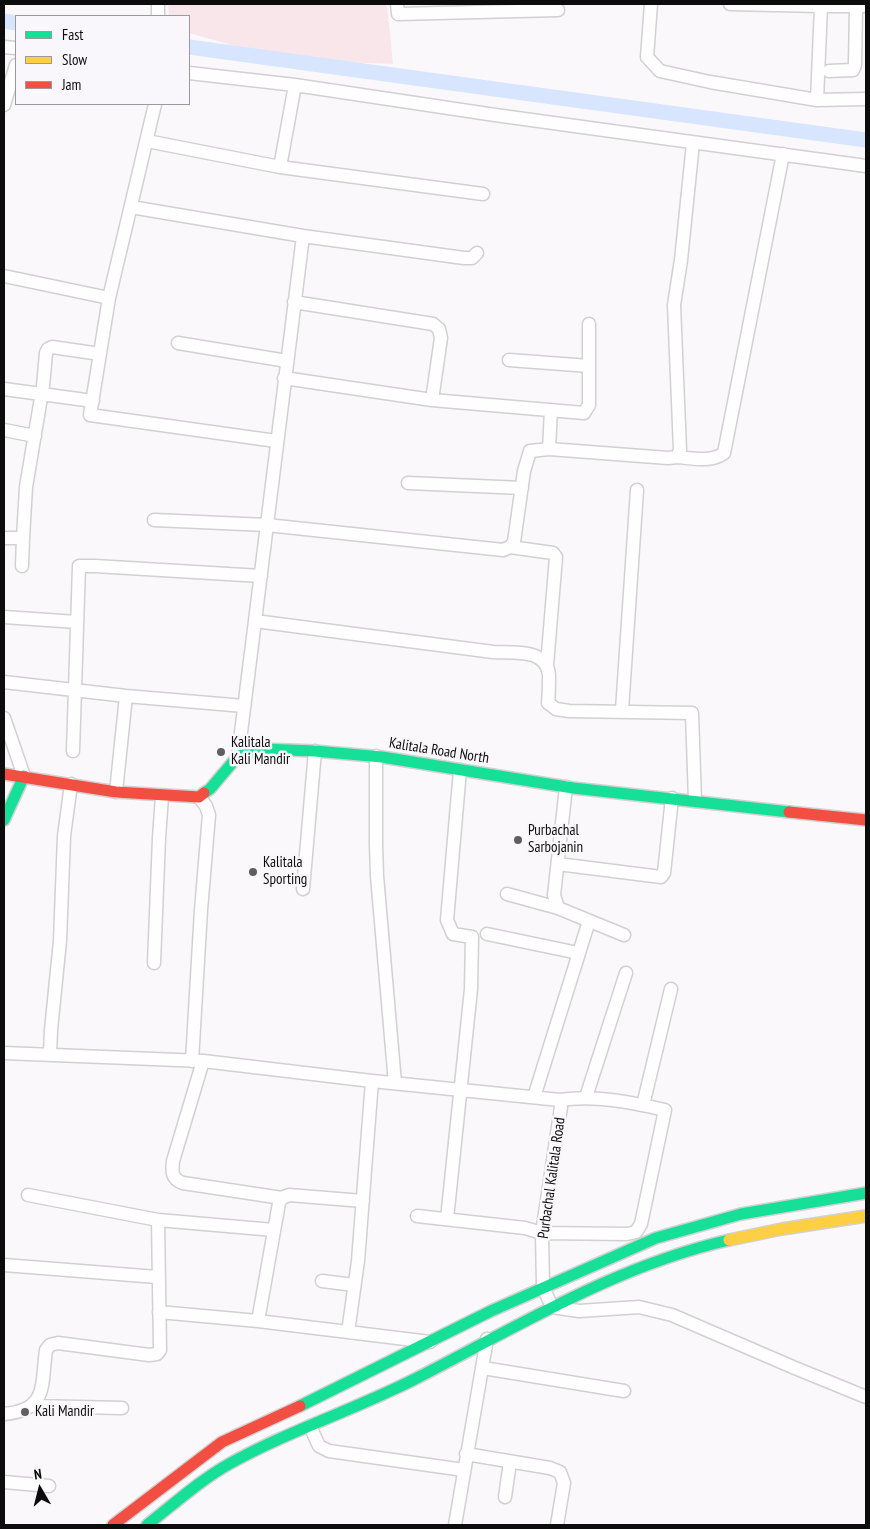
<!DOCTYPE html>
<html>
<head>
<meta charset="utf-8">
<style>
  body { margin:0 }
  #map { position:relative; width:870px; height:1529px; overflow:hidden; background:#faf8fb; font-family:"PT Sans Narrow",sans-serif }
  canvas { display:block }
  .frame { position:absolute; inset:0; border:5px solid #0d0c0d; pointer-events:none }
  .legend { position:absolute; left:15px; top:15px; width:175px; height:90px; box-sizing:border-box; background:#faf7fc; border:1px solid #9b999c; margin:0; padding:6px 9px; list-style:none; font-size:15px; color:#0d0c0d }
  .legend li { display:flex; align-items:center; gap:10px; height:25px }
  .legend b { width:25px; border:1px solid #9b999c }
  .north { position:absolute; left:15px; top:1464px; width:50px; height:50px; -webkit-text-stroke:4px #faf7fc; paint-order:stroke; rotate:352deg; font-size:14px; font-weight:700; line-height:20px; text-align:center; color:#0d0c0d }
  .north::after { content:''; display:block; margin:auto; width:18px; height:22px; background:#0d0c0d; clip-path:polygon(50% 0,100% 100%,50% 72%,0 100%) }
</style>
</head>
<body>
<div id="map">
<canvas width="870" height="1529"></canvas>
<div class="frame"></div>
<ul class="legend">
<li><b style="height:6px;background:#16e098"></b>Fast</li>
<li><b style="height:6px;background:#ffcf43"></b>Slow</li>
<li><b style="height:6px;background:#f24e42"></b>Jam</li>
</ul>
<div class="north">N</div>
</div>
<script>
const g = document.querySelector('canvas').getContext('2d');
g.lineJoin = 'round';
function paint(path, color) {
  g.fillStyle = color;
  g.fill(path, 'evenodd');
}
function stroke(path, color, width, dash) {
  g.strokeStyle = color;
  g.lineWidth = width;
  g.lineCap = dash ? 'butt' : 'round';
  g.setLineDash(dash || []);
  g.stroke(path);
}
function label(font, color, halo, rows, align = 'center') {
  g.font = font + ' "PT Sans Narrow",sans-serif';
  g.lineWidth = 5;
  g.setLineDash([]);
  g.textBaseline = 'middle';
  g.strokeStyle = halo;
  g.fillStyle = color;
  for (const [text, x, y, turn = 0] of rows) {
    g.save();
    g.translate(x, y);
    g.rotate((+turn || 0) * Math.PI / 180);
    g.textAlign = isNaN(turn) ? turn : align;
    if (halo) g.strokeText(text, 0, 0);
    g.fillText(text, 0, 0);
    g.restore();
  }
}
const green = new Path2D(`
  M168 4H387L393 64 284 60 189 33V16H169Z`);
const canal = new Path2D(`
  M4 21 16 23
  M189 47 866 140`);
const street = new Path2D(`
  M397 4 398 14 558 10
  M651 4 647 57 660 71 710 82 817 100 866 99
  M730 4 821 6 817 100
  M821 4V6H866
  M158 16V4
  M4 47 16 48
  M829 71 853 70 855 65 856 6
  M189 73 295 85 495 115 866 166
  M155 104 109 298 90 415 276 441
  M4 105 16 65
  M147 141 280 167 483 194
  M280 167 295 85
  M131 207 303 236 464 258H472L477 253
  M4 276 109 298
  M178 343 287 361
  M509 360 589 366
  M284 378 432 400 441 338 439 329 433 324 294 302
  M4 389 93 401
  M432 400 584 413 589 405V324
  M4 430 35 436
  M549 449 551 410
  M677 457C692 458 711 463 724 453L783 154
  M408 483 522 488
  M154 520 267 525 503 550 510 547 514 542 524 471 530 451 549 449 668 458 677 457 680 450 674 305 681 260 693 143
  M4 538H23L26 487 43 386 46 353 48 349 52 347 100 354
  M510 547 553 553 556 557 547 665
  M22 566 23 538
  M4 617 77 622
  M255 621 303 236
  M4 682 126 696 244 706
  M622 710 637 490
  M4 718 24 776
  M73 751 79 566H95L261 576
  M238 756 255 621 493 652C513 653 547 648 549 675 549 684 549 694 548 703L556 709 569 711 692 713 695 801
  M376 756V844L377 876 395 1083
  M566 787 554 895 558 908 624 935
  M116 792 126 696
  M558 864 661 877 664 873 672 798
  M303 889 315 751
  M507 894 558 908
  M487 934 578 953
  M154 963 159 838 162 796
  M4 1053 203 1061 372 1081 560 1100C596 1095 630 1102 665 1110L641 1224 636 1232 627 1234 542 1233 525 1228 417 1216
  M50 1054 51 1030 60 941 64 836 71 784
  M192 1061 201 910 209 815 206 806 199 797
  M203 1061 173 1161C172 1171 171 1179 183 1183L282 1198
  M534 1097 589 921
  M586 1097 626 973
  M560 1100 561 1107 542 1233 543 1287 552 1307 579 1311 639 1307 672 1315 795 1368 866 1397
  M643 1105 671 989
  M447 1219 471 989 472 937 453 934 447 920 460 770
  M158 1220 274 1230
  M4 1265 157 1277
  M322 1281 354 1285
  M159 1312 258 1321 279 1203 282 1198 289 1195 363 1201
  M258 1321 430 1342
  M348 1332 358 1261 372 1081
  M483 1368 624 1391
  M33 1406 122 1408
  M4 1414C48 1410 41 1386 46 1350L50 1345 58 1343 149 1355 157 1354 160 1350 158 1220 28 1195
  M310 1426 319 1446 329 1451 464 1470
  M466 1454 550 1468 560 1472 564 1483 557 1525
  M4 1482 49 1486
  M505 1497 510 1462
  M455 1525 487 1339`);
const fast = new Path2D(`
  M204 793 210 789 238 756 261 749 315 751 382 757 573 788 789 812
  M4 820 24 776
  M300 1406 491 1311 656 1238 741 1214 866 1193
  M147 1525C174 1504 199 1481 229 1464 288 1431 354 1410 415 1379 517 1327 615 1266 729 1240`);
const slow = new Path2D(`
  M729 1240 782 1229 866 1216`);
const jam = new Path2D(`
  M4 774 116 792 199 797 204 793
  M789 812 866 820
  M113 1525 222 1442 300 1406`);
const markers = [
  [221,752,5,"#605f60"],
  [518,840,5,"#605f60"],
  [253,872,5,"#605f60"],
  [25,1412,5,"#605f60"]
];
const poiNames = [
  ["Kalitala",231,743],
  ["Kali Mandir",231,760],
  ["Purbachal",528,831],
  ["Sarbojanin",528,848],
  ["Kalitala",263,863],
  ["Sporting",263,880],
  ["Kali Mandir",35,1412]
];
const streetNames = [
  ["Kalitala Road North",439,751,9],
  ["Purbachal Kalitala Road",552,1178,-82]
];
paint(green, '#f8e6ea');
stroke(canal, '#d8e5fe', 15);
stroke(street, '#d2d0d2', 15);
stroke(fast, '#d2d0d2', 14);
stroke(slow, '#d2d0d2', 14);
stroke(jam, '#d2d0d2', 14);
stroke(street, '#fefefe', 12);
stroke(fast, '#16e098', 11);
stroke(slow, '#ffcf43', 11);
stroke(jam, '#f24e42', 11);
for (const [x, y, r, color] of markers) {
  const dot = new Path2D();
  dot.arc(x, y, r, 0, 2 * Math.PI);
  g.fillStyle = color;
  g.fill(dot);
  stroke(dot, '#faf7fc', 2);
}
label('15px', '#0d0c0d', '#faf7fc', poiNames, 'left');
label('15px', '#0d0c0d', '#faf7fc', streetNames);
</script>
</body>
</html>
